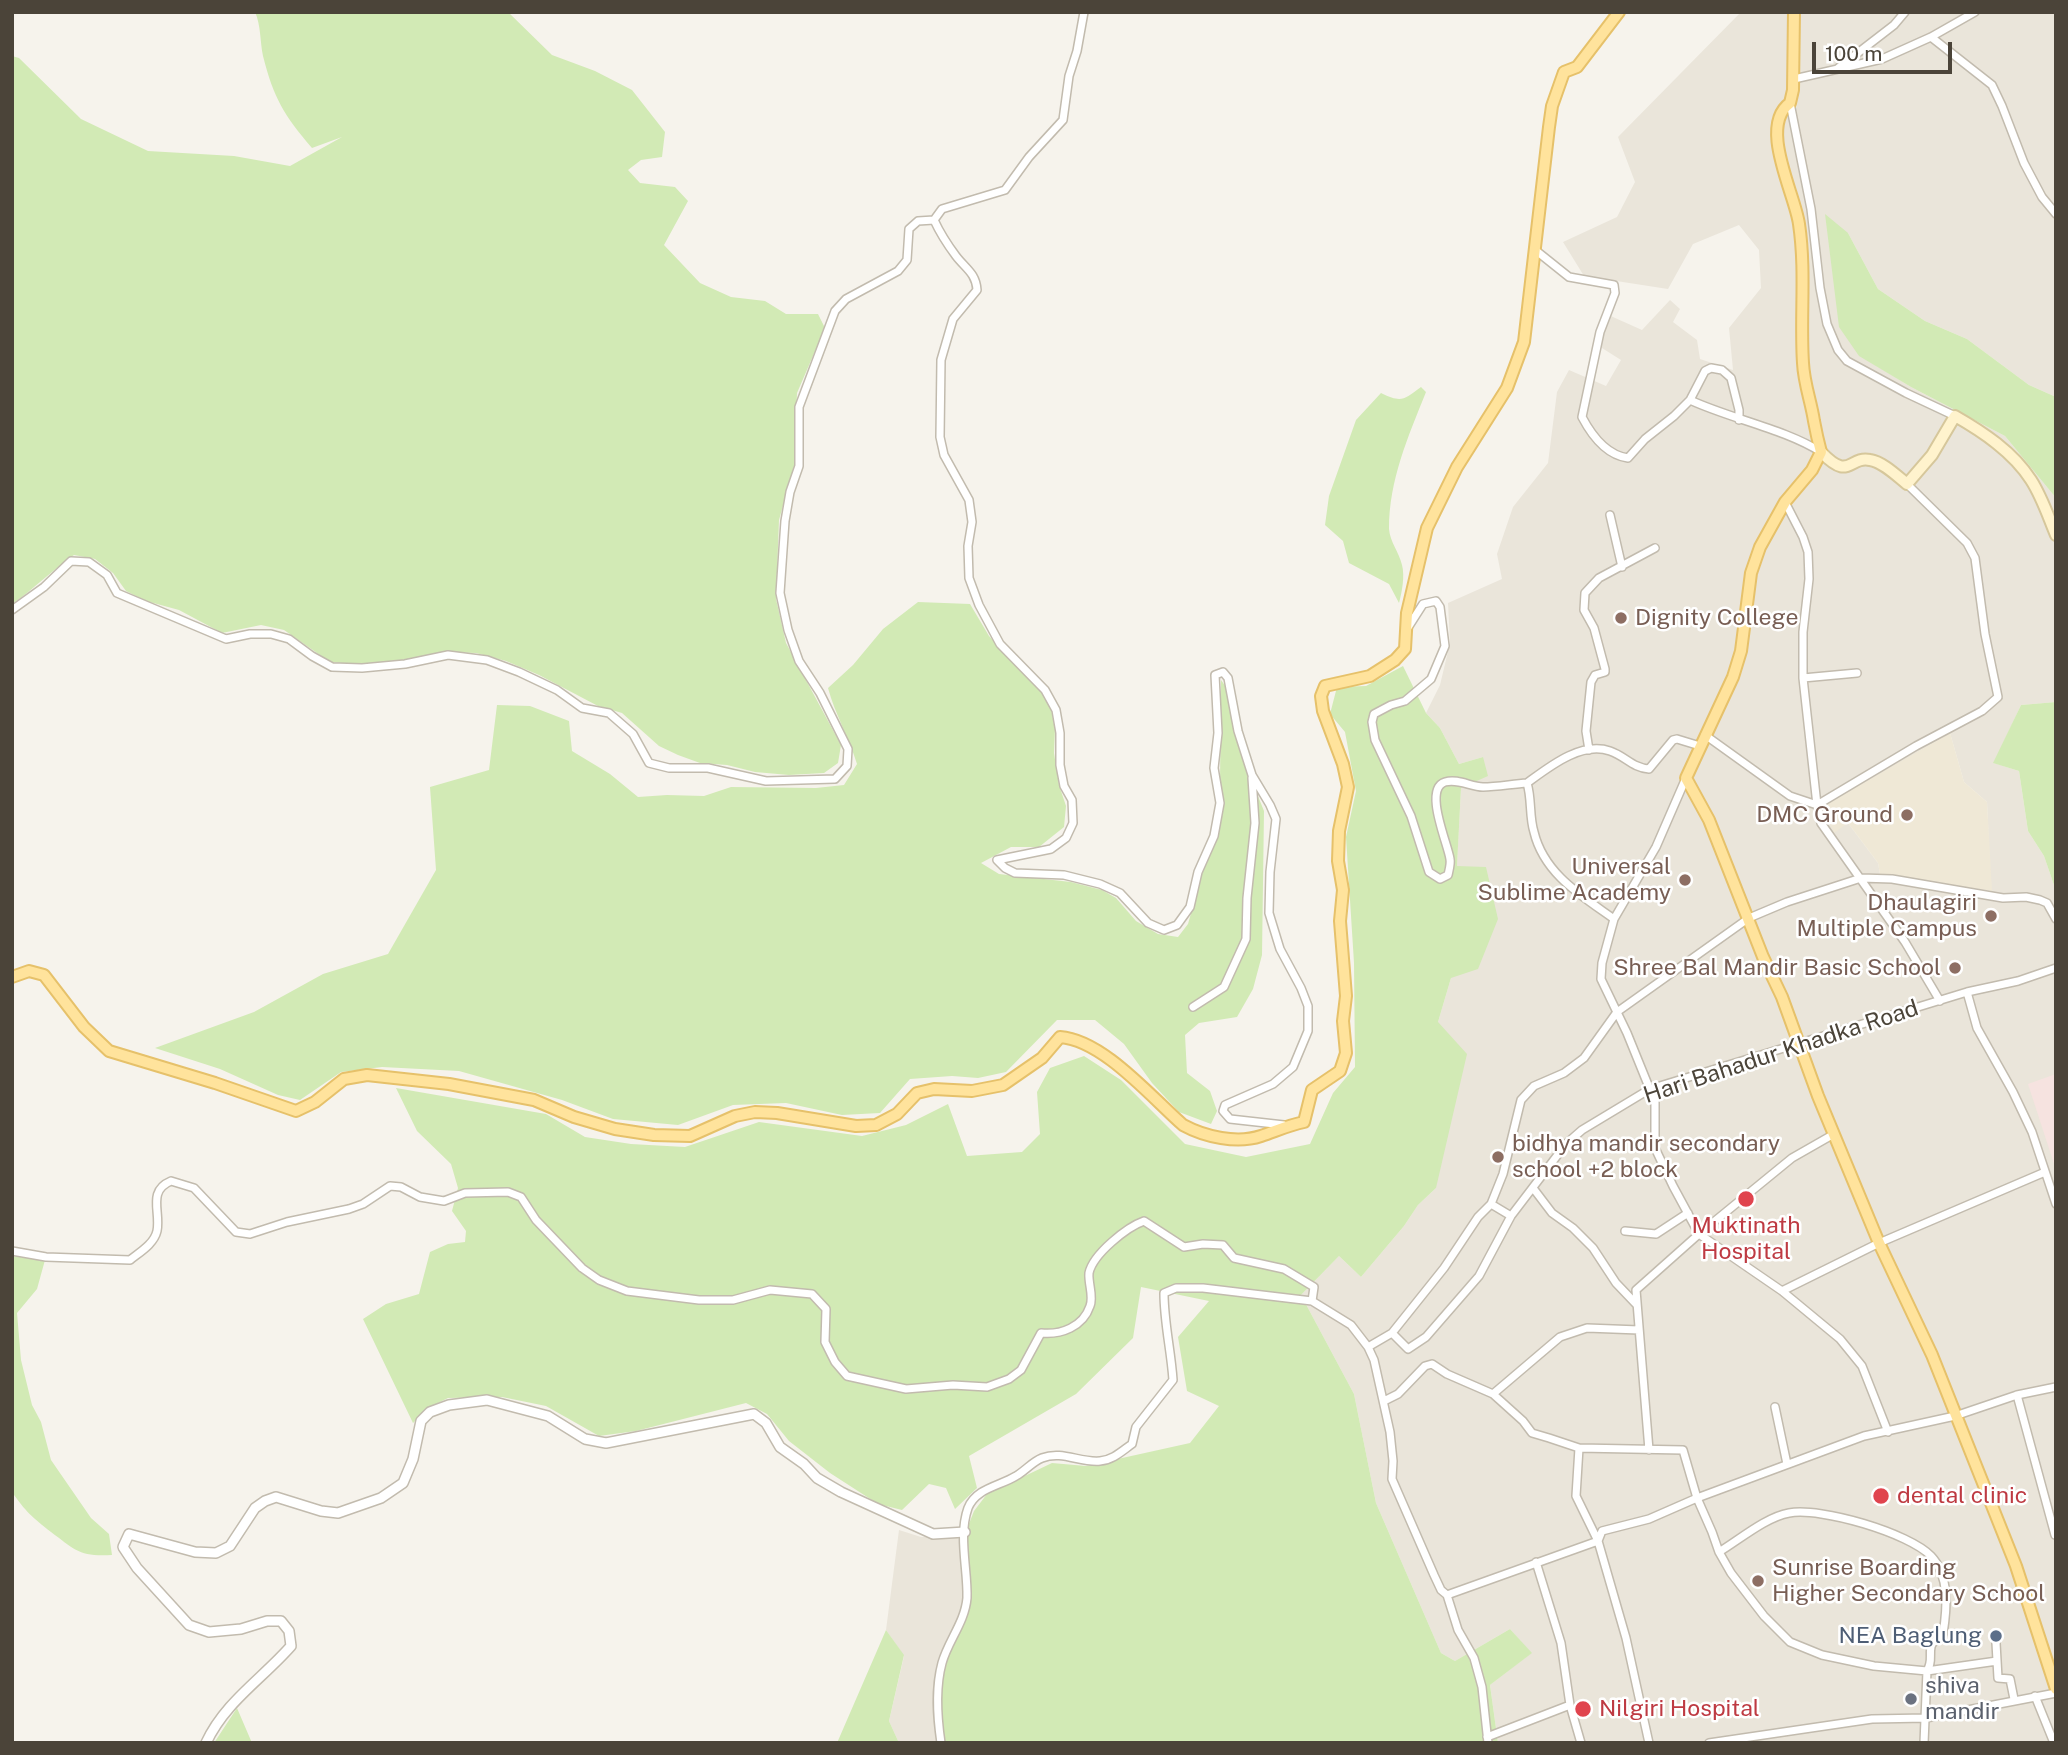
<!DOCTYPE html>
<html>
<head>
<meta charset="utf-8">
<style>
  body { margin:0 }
  #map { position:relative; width:2068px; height:1755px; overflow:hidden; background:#f6f3ec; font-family:"Public Sans",sans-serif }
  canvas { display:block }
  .frame { position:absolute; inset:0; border:14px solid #4b4439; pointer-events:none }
  .scale { position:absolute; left:1812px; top:42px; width:140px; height:32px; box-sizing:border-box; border:4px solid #4b4439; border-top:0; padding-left:9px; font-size:21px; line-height:24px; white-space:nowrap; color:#4b4439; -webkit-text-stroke:5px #fff; paint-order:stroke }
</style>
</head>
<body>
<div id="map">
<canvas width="2068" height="1755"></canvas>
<div class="frame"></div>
<div class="scale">100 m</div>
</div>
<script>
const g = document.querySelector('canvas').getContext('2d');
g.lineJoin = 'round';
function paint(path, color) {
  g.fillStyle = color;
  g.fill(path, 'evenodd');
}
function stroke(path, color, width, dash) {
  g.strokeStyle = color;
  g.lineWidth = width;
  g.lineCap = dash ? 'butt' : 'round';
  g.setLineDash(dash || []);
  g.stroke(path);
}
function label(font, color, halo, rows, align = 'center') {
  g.font = font + ' "Public Sans",sans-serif';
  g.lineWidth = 5;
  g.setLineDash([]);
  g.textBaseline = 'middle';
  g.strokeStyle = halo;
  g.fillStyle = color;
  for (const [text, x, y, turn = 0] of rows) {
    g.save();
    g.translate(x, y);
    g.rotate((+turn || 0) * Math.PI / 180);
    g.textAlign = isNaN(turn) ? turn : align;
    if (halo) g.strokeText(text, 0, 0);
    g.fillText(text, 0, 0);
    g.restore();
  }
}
const residential = new Path2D(`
  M1741 12H2056V397L2029 385 1967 339 1925 321 1878 289 1848 233 1859 355 1911 387 2005 436 2056 498V702L2021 705 1994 763 2019 771 2028 831 2044 856 2056 891V1743H1498L1490 1685 1531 1653 1510 1629 1455 1661 1441 1653 1376 1503 1354 1394 1301 1295 1339 1256 1361 1277 1404 1226 1418 1205 1436 1188 1438 1022 1451 978 1461 788 1483 757 1459 764 1440 728 1426 713 1440 685 1450 643 1448 603 1502 579 1497 554 1513 507 1548 463 1557 392 1569 370 1606 386 1621 360 1594 343 1604 313 1642 330 1670 300 1680 309 1673 322 1697 340 1700 359 1733 370 1729 328 1761 288 1759 250 1739 225 1693 244 1668 289 1584 276 1563 242 1617 217 1635 182 1618 137ZM1950 733 1964 782 1987 802 1991 891 1880 874 1878 863 1848 823 1920 751Z
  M899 1530 921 1537H958L961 1544 965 1600 936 1710 935 1728 938 1743H899L889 1721 904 1656 886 1630Z`);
const education = new Path2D(`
  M1950 733 1964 782 1987 802 1992 891 1880 874 1878 863 1848 823 1834 833 1822 807Z`);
const medical = new Path2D(`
  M2056 1074V1170L2028 1084Z`);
const green = new Path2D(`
  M255 12H508L552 55 595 71 632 90 665 132 662 157 641 160 628 170 640 183 675 187 688 201 664 245 700 283 731 297 765 301 786 314H818L825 328 797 393 794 466 779 520 776 599 786 643 841 745 838 763 824 773 789 775 755 772 727 765 700 763 678 755 659 746 622 713 598 706 539 675 506 661 476 653 445 652 397 661 355 664 330 662 284 630 261 625 222 633 179 610 146 601 126 591 113 573 95 559 74 555C52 570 34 589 12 604V56L19 58 81 119 148 151 234 156 290 166 342 137 312 148C284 115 274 99 263 56 260 42 261 25 255 12Z
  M1825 214 1848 233 1878 289 1925 321 1967 339 2029 385 2056 397V498L2005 436 1911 387 1859 356 1839 327Z
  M1421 387 1426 392C1408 437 1389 480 1389 529 1390 542 1399 552 1402 565 1405 576 1402 592 1399 603L1389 584 1349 563 1343 541 1325 525 1329 496 1356 420 1381 393C1402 403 1403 400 1421 387Z
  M918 602 970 604 989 636 1041 691 1051 709 1055 729 1054 753 1059 785 1066 806 1064 827 1039 847H1011L981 863 999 874 1071 882 1102 890 1116 898 1136 921 1158 934 1178 937 1188 924 1204 867 1217 837 1223 812 1220 782 1221 680 1226 687 1239 749 1264 811 1262 955 1253 989 1237 1017 1199 1023 1185 1035 1187 1073 1210 1091 1217 1111 1211 1124 1179 1112 1152 1083 1124 1044 1095 1020H1057L1006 1072 978 1078 952 1076 910 1079 880 1113 842 1115 786 1103 733 1105 678 1125 613 1119 562 1100 459 1071 382 1067 341 1072 300 1100 278 1095 220 1069 155 1048 254 1012 323 974 388 954 436 870 430 787 489 770 497 705 530 706 569 721 572 751 610 774 638 797 667 795 704 796 731 787 816 788 844 785 857 764C849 738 835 714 828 688L853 665 883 629Z
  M1403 666 1426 713 1440 728 1459 764 1483 757 1488 776 1461 788 1457 866 1486 867 1498 919 1478 969 1451 978 1438 1022 1467 1054 1436 1188 1418 1205 1404 1226 1361 1277 1339 1256 1301 1295 1354 1394 1376 1503 1441 1653 1455 1661 1510 1629 1532 1653 1490 1685 1498 1743H938L935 1728V1699L965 1600 961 1544 974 1511 987 1494 1052 1463 1086 1466 1190 1443 1219 1406 1187 1391 1178 1337 1209 1301 1141 1287 1133 1338 1076 1394 969 1456 977 1488 955 1509 946 1488 929 1484 902 1510 878 1504 830 1473 789 1441 767 1414 746 1403 636 1431 599 1436 546 1406 502 1397 448 1398 428 1408 413 1423 363 1319 386 1304 419 1294 430 1252 448 1244 465 1242 466 1231 452 1211 458 1188 451 1164 417 1131 396 1088 546 1114 585 1137 631 1144 685 1147 759 1122 862 1136 906 1125 948 1104 967 1156 1022 1152 1040 1134 1037 1092 1050 1068 1084 1056 1121 1080 1185 1144 1246 1157 1310 1144 1333 1093 1355 1067 1354 963 1346 837 1356 791 1345 732 1330 714 1337 687 1366 686Z
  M2056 702V891L2044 856 2028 831 2019 771 1993 763 2021 705Z
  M12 1256 45 1260 37 1289 17 1313 21 1360 32 1405 41 1422 51 1460 91 1518 109 1534 112 1555C80 1557 75 1550 51 1532 33 1518 25 1511 12 1492Z
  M886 1630 904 1655 889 1721 899 1743H837Z
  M237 1708 252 1743H214Z`);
const minor = new Path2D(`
  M1931 37 1992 85 2002 106 2024 163 2042 197 2056 214
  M1837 69 1894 25 1905 12
  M1794 79 1882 59 1931 37 1975 12
  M1790 103 1811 209 1820 288 1827 324 1838 350 1847 361 1906 393 1955 416
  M934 220 942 209 1005 190 1029 157 1063 120 1069 76 1077 51 1084 12
  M1534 249 1569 277 1614 285 1615 293 1600 332 1582 417C1592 436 1606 455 1628 458L1645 439 1674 416 1690 400 1705 371 1711 368 1722 370 1731 378 1739 410V420
  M1690 400C1731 419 1785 429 1821 452
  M1785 502 1803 537 1808 552 1809 579 1803 632V678L1817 805
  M1610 515 1622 567
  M12 610 44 587 71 561 89 562 107 575 117 593 226 639 250 634H271L289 639 312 656 332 667 362 668 405 664 448 655 487 660 519 672 557 690 582 708 609 713 633 734 649 763 669 768H708L766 781 835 779 847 766 848 749 820 693 799 661 788 630 780 593 785 521 790 492 799 466V407L835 311 846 299 898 271 907 260 909 229 918 221 934 220C940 233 947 244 956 256 965 268 976 273 977 290L953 319 941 360 940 437 944 455 969 500 972 522 968 546 969 578 979 605 1000 644 1045 690 1056 710 1060 733V765L1064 786 1072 800 1073 823 1066 838 1051 849 997 860 1005 868 1015 873 1064 875 1100 884 1120 893 1148 923 1164 930 1177 925 1190 907 1198 872 1214 836 1220 803 1214 768 1218 733 1215 675 1223 672 1228 678 1238 731 1252 775 1270 805 1276 819 1270 872 1269 913 1280 949 1301 988 1308 1006V1031L1293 1067 1273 1084 1225 1105 1223 1111 1230 1119 1284 1125
  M1407 629 1423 604 1436 601 1440 607 1445 646 1431 679 1405 701 1391 705 1374 714 1372 722 1375 740 1411 816 1429 872 1440 879 1448 875C1449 870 1451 864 1450 859 1448 844 1423 789 1445 782 1458 778 1471 787 1483 787 1497 787 1512 784 1527 783 1532 799 1529 816 1534 832 1544 874 1582 896 1614 919
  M1803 678 1857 673
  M1705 735 1790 796 1817 805 1821 823 1905 942 1940 1001
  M1589 750 1586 731 1591 682 1595 675 1605 672V669L1594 628 1584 610 1585 593 1599 578 1655 548
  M1686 778 1656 847 1614 919 1602 963 1601 979 1627 1033 1655 1102V1148L1673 1186 1699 1234 1782 1291 1840 1339 1862 1366 1888 1432
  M1527 783C1549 767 1581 741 1610 751 1625 756 1633 768 1649 769L1673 740 1677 739 1700 746
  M1817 805 1916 746 1982 711 1998 697 1985 634 1975 558 1967 543 1907 484
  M1967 992 1977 1028 2013 1092 2032 1132 2056 1204
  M1193 1007 1224 987 1246 939 1247 898 1255 823 1252 778
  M1533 1188 1552 1213 1573 1228 1593 1248 1616 1283 1637 1305
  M1491 1204 1511 1216
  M1625 1231 1656 1234 1688 1213
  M12 1251 46 1257 130 1260C140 1252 154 1244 157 1231 161 1212 147 1191 171 1181L194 1188 236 1232 250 1234 287 1222 349 1209 363 1204 390 1186 401 1187 420 1197 444 1201 465 1193 508 1192 521 1197 536 1220 582 1268 599 1280 627 1291 699 1300H733L770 1290 812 1294 826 1309 825 1342 835 1362 847 1376 906 1389 953 1385 987 1387 1009 1379 1021 1370 1041 1333C1061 1335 1083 1327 1090 1306 1094 1296 1088 1284 1089 1273 1093 1254 1127 1227 1144 1221L1184 1247 1203 1244 1223 1245 1234 1258 1284 1269 1314 1287 1312 1301
  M1782 1291 1879 1243 2045 1172
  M1392 1333 1408 1349 1426 1337 1479 1276 1511 1216 1566 1144 1582 1130 1650 1089 1967 992 2018 981 2056 968
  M1368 1347 1392 1333 1444 1268 1478 1217 1491 1204 1503 1174 1521 1100 1534 1086 1564 1073 1584 1058 1617 1012 1749 918 1787 902 1861 878 1892 879 2003 898 2026 897 2040 900 2047 903 2056 919
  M1493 1394 1560 1337 1587 1328 1639 1330
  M2017 1395 2055 1535
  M1384 1401 1398 1394 1425 1366 1432 1364 1447 1374 1493 1394 1523 1421 1532 1433 1549 1438 1579 1448 1683 1450 1697 1498 1712 1532 1719 1552 1731 1573 1764 1616 1790 1642 1822 1655 1874 1666 1927 1671 1997 1661
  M1775 1407 1787 1464
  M1579 1448 1576 1496 1598 1541 1626 1638 1649 1743
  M1649 1450 1636 1290 1699 1234 1792 1158 1834 1134
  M1719 1552C1739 1540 1766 1517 1789 1513 1821 1507 1909 1533 1931 1556 1950 1576 1947 1609 1943 1634 1939 1638 1932 1641 1931 1647 1929 1656 1933 1661 1927 1671L1924 1743
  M1536 1562 1561 1643 1570 1705
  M1447 1595 1598 1541 1602 1531 1649 1519 1697 1498 1864 1436 1955 1416 2017 1395 2056 1387
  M1996 1643 1998 1678 2010 1679 2014 1699
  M2035 1696 2054 1743
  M1487 1737 1570 1705 1581 1743
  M941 1743C937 1716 935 1689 942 1663 948 1641 965 1622 967 1598 968 1570 958 1536 968 1508 976 1488 1000 1486 1016 1476 1025 1471 1032 1462 1042 1458 1062 1450 1080 1463 1100 1461 1113 1460 1122 1451 1132 1444L1136 1427 1173 1380C1171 1350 1164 1323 1164 1293L1176 1288H1203L1312 1301 1351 1325 1368 1347 1374 1360 1390 1432 1393 1461 1392 1479 1434 1575 1441 1590 1447 1595 1458 1630 1474 1658 1482 1687 1488 1743
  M1709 1743 1872 1719 1926 1718 2056 1693`);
const tertiary = new Path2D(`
  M206 1743C225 1702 262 1679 291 1646L289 1631 281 1621H267L241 1629 209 1632 189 1625 137 1568 123 1547 129 1534 195 1552 216 1553 230 1546 255 1508 265 1501 276 1497 321 1511 338 1513 381 1498 403 1483 413 1459 421 1421 430 1412 449 1405 487 1400 548 1416 585 1439 606 1443 754 1414 766 1423 780 1447 804 1464 817 1478 841 1492 933 1534 965 1532`);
const secondary = new Path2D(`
  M1821 452C1850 482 1848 456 1870 460 1883 462 1897 476 1907 484L1932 455 1955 416C1983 432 2013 452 2031 480 2042 497 2048 516 2056 535`);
const primary = new Path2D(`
  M1794 12 1793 90 1790 103C1758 126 1795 194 1799 224 1806 271 1800 317 1803 363 1804 384 1811 401 1814 421 1816 432 1818 441 1821 452L1812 470 1785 502 1760 547 1751 573 1741 651 1733 677 1686 778 1709 820 1763 957 1782 997 1818 1096 1879 1243 1932 1355 2016 1566 2056 1689
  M12 977 29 971 44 975 84 1027 109 1051 215 1083 296 1111 315 1102 344 1079 367 1075 449 1084 534 1100 574 1117 615 1129 654 1135 690 1136 735 1116 755 1112 777 1113 856 1126 876 1125 897 1114 917 1093 934 1089 972 1091 1003 1085 1042 1058 1060 1037C1103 1040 1151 1097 1183 1125 1205 1137 1237 1144 1261 1136 1276 1131 1289 1125 1304 1122L1312 1090 1340 1071 1346 1053 1343 1021 1346 996 1340 921 1343 890 1338 861 1339 831 1348 787 1343 764 1323 711 1321 696 1325 686 1370 676 1395 660 1405 649 1407 613 1427 528 1457 467 1507 388 1524 342 1549 127 1552 106 1564 72 1577 67 1619 12`);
const markers = [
  [1621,618,7,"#8d6e63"],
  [1907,815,7,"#8d6e63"],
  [1685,880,7,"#8d6e63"],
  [1991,916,7,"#8d6e63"],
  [1955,968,7,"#8d6e63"],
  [1498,1157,7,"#8d6e63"],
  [1746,1199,9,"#e0444e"],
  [1881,1496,9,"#e0444e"],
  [1758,1581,7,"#8d6e63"],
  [1996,1636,7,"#5c6f8a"],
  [1911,1699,7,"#6b7280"],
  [1583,1709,9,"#e0444e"]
];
const educationNames = [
  ["Dignity College",1635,618,"left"],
  ["DMC Ground",1893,815],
  ["Universal",1671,867],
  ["Sublime Academy",1671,893],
  ["Dhaulagiri",1977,903],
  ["Multiple Campus",1977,929],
  ["Shree Bal Mandir Basic School",1941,968],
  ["bidhya mandir secondary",1512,1144,"left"],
  ["school +2 block",1512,1170,"left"],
  ["Sunrise Boarding",1772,1568,"left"],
  ["Higher Secondary School",1772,1594,"left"]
];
const streetNames = [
  ["Hari Bahadur Khadka Road",1781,1052,-18]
];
const healthNames = [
  ["Muktinath",1746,1226,"center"],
  ["Hospital",1746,1252,"center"],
  ["dental clinic",1897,1496],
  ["Nilgiri Hospital",1599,1709]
];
const serviceNames = [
  ["NEA Baglung",1982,1636]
];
const worshipNames = [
  ["shiva",1925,1686],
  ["mandir",1925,1712]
];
paint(residential, '#eae5da');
paint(education, '#efe8d6');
paint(medical, '#f6e3e0');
paint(green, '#d2eab5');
stroke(minor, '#c2bbae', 10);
stroke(tertiary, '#c2bbae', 12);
stroke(secondary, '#d6c79b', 14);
stroke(primary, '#e6c16a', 14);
stroke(minor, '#fff', 7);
stroke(tertiary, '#fff', 9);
stroke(secondary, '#fff3cd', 10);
stroke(primary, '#ffe39c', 10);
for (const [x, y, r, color] of markers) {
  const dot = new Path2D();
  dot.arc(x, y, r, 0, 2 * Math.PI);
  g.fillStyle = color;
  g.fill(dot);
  stroke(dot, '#fff', 2.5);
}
label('23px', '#785e54', '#fff', educationNames, 'right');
label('23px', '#4b4439', '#fff', streetNames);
label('23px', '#be3a42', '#fff', healthNames, 'left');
label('23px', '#4e5e75', '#fff', serviceNames, 'right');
label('23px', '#5b616d', '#fff', worshipNames, 'left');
</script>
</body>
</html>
